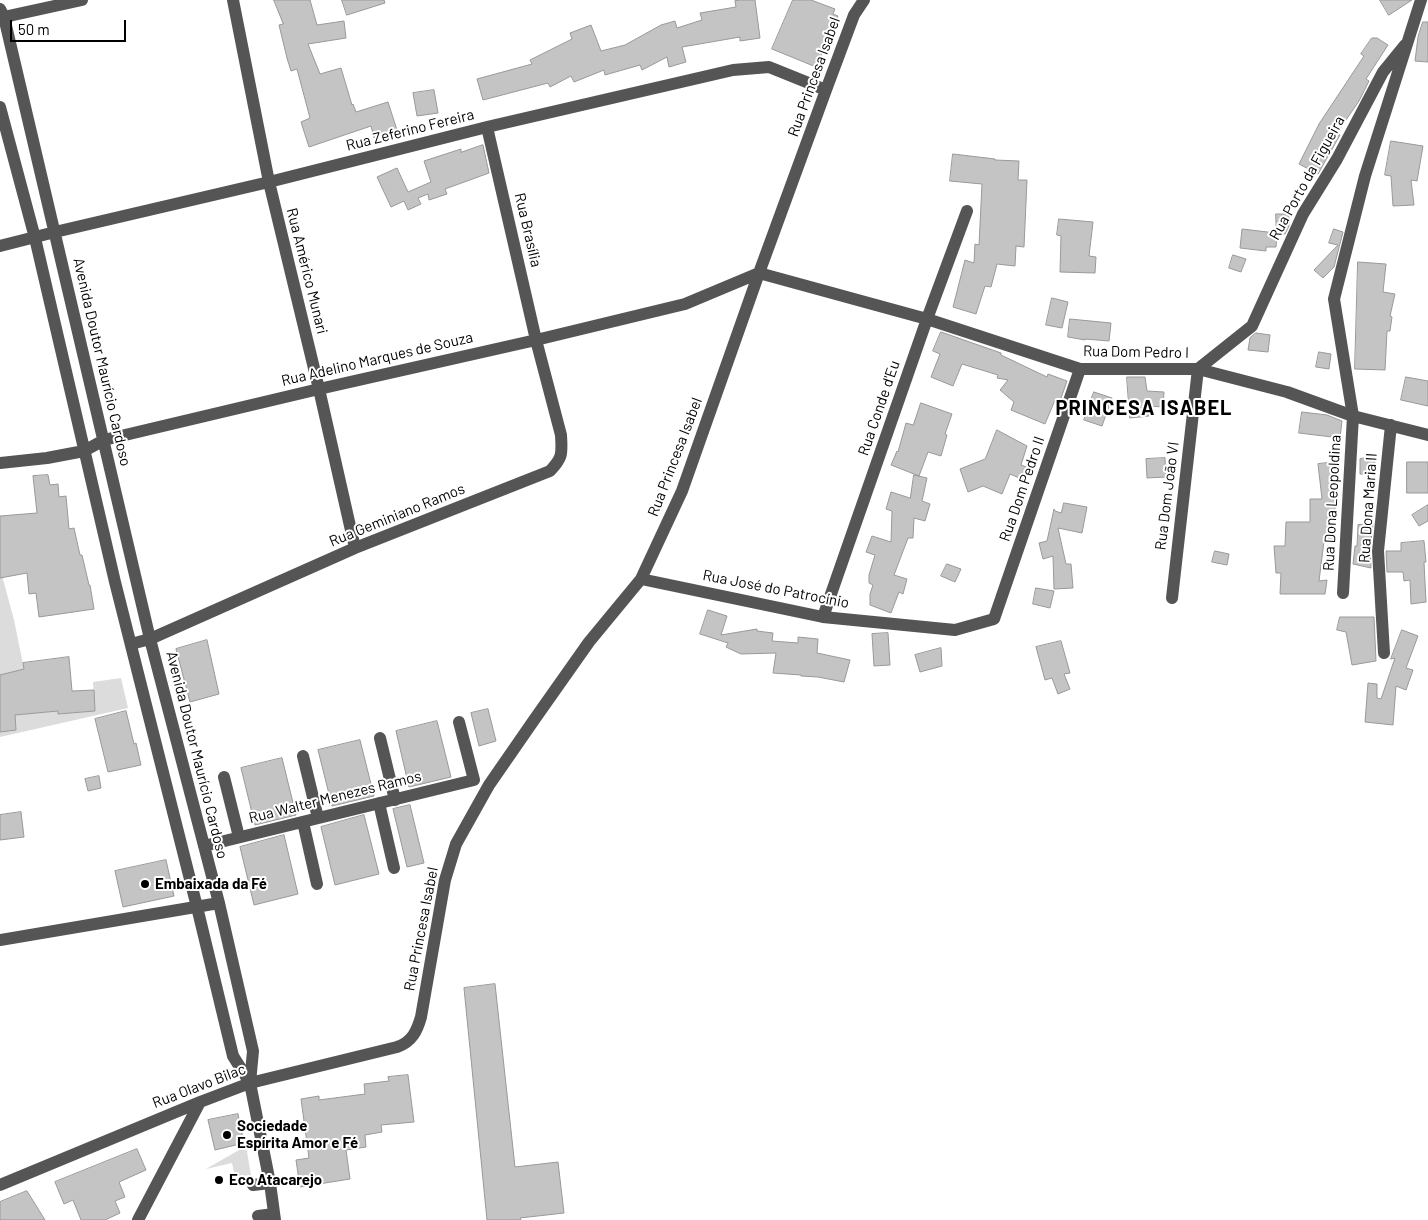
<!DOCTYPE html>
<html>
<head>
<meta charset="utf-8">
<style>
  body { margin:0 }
  #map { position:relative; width:1428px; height:1220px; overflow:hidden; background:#fff; font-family:Barlow,sans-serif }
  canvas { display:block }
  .scale { position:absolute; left:10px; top:20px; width:116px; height:22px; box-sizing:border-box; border:2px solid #000; border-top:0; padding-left:6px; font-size:15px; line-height:18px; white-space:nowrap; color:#000; -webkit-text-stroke:4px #fff; paint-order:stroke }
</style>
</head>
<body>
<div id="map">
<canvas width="1428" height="1220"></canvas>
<div class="scale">50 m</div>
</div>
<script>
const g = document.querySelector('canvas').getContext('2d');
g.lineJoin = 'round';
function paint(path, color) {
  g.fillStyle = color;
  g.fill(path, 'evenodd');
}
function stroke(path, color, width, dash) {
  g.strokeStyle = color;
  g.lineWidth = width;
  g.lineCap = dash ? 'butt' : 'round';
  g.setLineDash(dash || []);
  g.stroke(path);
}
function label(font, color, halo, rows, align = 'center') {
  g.font = font + ' Barlow,sans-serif';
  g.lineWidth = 4;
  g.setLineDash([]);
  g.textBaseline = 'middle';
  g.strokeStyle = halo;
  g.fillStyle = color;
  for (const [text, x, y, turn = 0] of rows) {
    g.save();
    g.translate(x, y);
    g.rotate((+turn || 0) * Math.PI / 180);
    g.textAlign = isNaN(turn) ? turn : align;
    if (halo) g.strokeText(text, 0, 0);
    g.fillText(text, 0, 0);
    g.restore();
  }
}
const green = new Path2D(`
  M0 568 14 620 24 669 0 675Z
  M121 678 128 708 0 737V732L16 730 15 715 58 711 59 714 95 711 93 682Z
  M246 1146 251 1175 235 1177 232 1163 206 1169Z`);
const building = new Path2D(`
  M274 0H310L317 25 344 21 346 38 308 44 320 74 341 68 352 105 353 104 356 112 388 102 397 130 374 138 371 126 309 147 301 122 310 118 297 69 291 71 287 58 279 25 283 24Z
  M342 0H384L385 3 347 15Z
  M742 0H755L760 38 740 41V37L682 47 686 62 669 67 667 57 642 70 640 65 605 75 604 70 574 82 571 76 550 87 548 83 483 100 477 79 532 64 530 60 572 39 570 33 591 25 601 51 625 45 661 25 675 21 677 28 702 20 700 13 736 7 735 1Z
  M793 0H811L835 9 833 14 838 16 816 67 772 49Z
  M1380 0H1412L1389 15Z
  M1423 22H1428V62L1415 61 1418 37Z
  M1372 38H1377L1388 45 1366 79 1369 81 1359 101 1337 133 1340 135 1318 174 1299 164 1319 124 1364 56 1361 54Z
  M434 90 438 113 417 116 413 93Z
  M1391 141 1423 146 1417 181 1411 180 1414 205 1393 206 1391 176 1385 175Z
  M483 145 489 173 445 189 447 194 429 200 428 194 418 198 421 204 408 210 404 201 391 207 377 177 397 168 408 192 431 182 424 161 461 149V152Z
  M953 154 995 159V160L1019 161 1018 180H1027L1024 247 1016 246 1015 266 997 264 991 287 985 286 976 314 953 307 965 260 974 263 975 244 979 245 982 184 950 181Z
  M1276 214H1289V226L1285 234H1277L1276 247H1266V251L1240 248 1242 229 1276 233Z
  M1059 219 1093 222 1089 256 1096 257 1095 273 1060 272 1061 236 1057 235Z
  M1334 229 1343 232 1334 267 1323 278 1314 270 1338 245 1329 243Z
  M1233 255 1246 259 1241 272 1229 268Z
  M1358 262 1386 264 1383 292 1395 294 1390 316 1392 317 1390 331H1387L1385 370 1355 369Z
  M1052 298 1068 302 1062 328 1046 325Z
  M1070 319 1111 323 1109 341 1085 339V340L1068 337Z
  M941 332 1001 353V355L1047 377 1048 374 1067 381 1060 401 1055 400 1045 424 1011 410 1014 402 1000 390 1008 380 997 378 998 375 962 364 953 386 931 377 940 354 933 351Z
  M1256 333 1270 335 1268 352 1248 350 1250 338Z
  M1319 352 1331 354 1329 369 1316 367Z
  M1127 377H1145L1147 391 1164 392 1163 407 1148 406 1149 416 1130 418Z
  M1406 377 1428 381V406L1401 400Z
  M1094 392 1112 398 1102 426 1084 420Z
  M921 403 952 414 945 434 947 435 941 456 928 452 919 476 891 465 897 451 898 452 906 423 913 425Z
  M1302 412 1327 415 1342 421 1340 438 1299 433Z
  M997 430 1027 446 1021 465 1029 468 1024 480 1010 474 1002 494 983 486 968 492 960 469 985 459Z
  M1375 457 1374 474H1360V459Z
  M1165 458 1166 477 1147 478 1146 459Z
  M1336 462 1339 483 1335 484V522L1332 542 1324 541 1319 581 1327 580 1325 594H1280L1281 573H1276L1274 546H1285L1286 522H1310V499H1322L1318 464Z
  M1407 462H1428V493H1407Z
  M48 475 50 485 58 484 59 497 66 496 69 529 74 528 80 555H82L89 585H90L94 609 39 617 36 593 29 594 27 573 0 578V516L37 513 33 476Z
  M914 475 927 478 922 501 930 504 925 521 914 518 913 538H908L894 575 907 579 903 594 899 592 891 613 870 605V594L873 585 869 583V575L875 555 866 552 872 536 891 542 892 511 886 509 891 492 910 498Z
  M1064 503 1087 507 1082 533 1058 528 1066 564H1071L1073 588 1054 589 1053 556 1043 559 1039 543 1047 541 1054 509 1055 511 1061 513Z
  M1428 505V521L1419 526 1412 515Z
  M1373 524 1370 550 1371 568 1353 564 1355 546H1357L1358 525Z
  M1424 541 1426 562H1424L1426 602 1411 604 1410 580 1404 581 1403 572H1387L1386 551H1401V543Z
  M1215 551 1229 554 1227 565 1212 562Z
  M947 564 961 569 955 582 941 576Z
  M1036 588 1054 591 1050 608 1033 604Z
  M708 610 727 616 721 635 757 629V631L773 633 772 641 798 643V637L818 639 817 653 850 660 844 682 818 677 801 676V675L773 673 776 653 741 654 726 647 728 643 700 634Z
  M1340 617H1374L1376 661 1352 665 1346 632 1337 630Z
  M1402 630 1418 636 1406 668 1413 670 1406 690 1396 686 1393 725 1365 722 1368 683 1377 684V698L1381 699 1395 658 1391 659Z
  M888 633 890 665 874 666 872 634Z
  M207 640 219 694 190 702 176 649Z
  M1061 641 1070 673 1064 674 1070 689 1058 694 1052 678 1045 680 1036 647Z
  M941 648 942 666 920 672 915 655Z
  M69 657 72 691 94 690 95 711 58 714V711L15 715 16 730 0 732V675L24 669 23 663Z
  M488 709 496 741 479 746 471 713Z
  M126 711 134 744 136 743 141 765 108 772 95 719Z
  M437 721 451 777 409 787 396 731Z
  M360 740 374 796 332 806 318 750Z
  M282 758 296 815 255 825 241 768Z
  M99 776 101 788 88 791 85 779Z
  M410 805 424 863 407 867 393 809Z
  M21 812 24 837 0 840V815Z
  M364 815 379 874 335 885 321 827Z
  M284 835 298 894 254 905 240 847Z
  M166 860 174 896 123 907 115 871Z
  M495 984 515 1167 558 1162 564 1213 520 1218 521 1220H487L464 988Z
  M408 1075 414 1122 381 1125 382 1132 365 1135 366 1147 346 1150 350 1179 300 1187 296 1160 309 1158 301 1099 319 1096V1100L365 1094 364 1084 389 1081 388 1077Z
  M238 1114 244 1143 215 1150 208 1120Z
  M137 1149 146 1170 119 1182 125 1197 115 1201 120 1213 105 1220H81L73 1200 64 1204 55 1182Z
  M27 1191 45 1220H0V1202Z`);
const minor = new Path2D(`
  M233 0 269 182 319 389 355 548
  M0 9 4 17 150 639 219 903 253 1051 250 1083 270 1183 275 1220
  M0 18 82 0
  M0 107 35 238 115 582 197 907 233 1056 250 1083
  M0 246 55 232 269 182 487 127 733 70 769 67 826 90
  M0 463 47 458 84 451 104 440 319 389 536 340 685 304 759 273 927 319 1080 369H1198L1287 392 1353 416 1428 435
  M641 579 823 617 955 630 994 619 1080 369
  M1343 593 1353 416 1334 299 1365 176 1421 0
  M1172 598 1198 369 1252 326 1303 214 1337 159 1383 72 1405 45
  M823 617 927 319 967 211
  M131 644 150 639 355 548 550 471C563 457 562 454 561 435L536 340 487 127
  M1384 653 1378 551 1391 425
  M380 738 395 800
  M303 756 318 818
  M224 777 239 837
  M379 803 394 868
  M303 822 317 884
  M204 846 474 780 459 722
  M0 940 219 903
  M0 1185 200 1102 250 1083 397 1047C412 1042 417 1031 421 1017L445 880 456 844 489 785 534 720 589 642 641 579 682 491 759 273 826 90 854 15 864 0
  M253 1185 270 1183
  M258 1216 274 1214
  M138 1220 200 1102`);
const markers = [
  [145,884,5,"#000"],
  [227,1135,5,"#000"],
  [219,1180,5,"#000"]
];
const streetNames = [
  ["Rua Princesa Isabel",814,77,-70],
  ["Rua Zeferino Fereira",410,130,-14],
  ["Rua Porto da Figueira",1307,178,-61],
  ["Rua Brasília",528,230,77],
  ["Rua Américo Munari",307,271,76],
  ["Rua Dom Pedro I",1136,352,1],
  ["Rua Adelino Marques de Souza",377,359,-13],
  ["Avenida Doutor Maurício Cardoso",102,362,77],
  ["Rua Conde d'Eu",879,408,-71],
  ["Rua Princesa Isabel",675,457,-69],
  ["Rua Dom Pedro II",1022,489,-71],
  ["Rua Dom João VI",1167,496,-83],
  ["Rua Dona Leopoldina",1332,503,-87],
  ["Rua Dona Maria II",1368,508,-86],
  ["Rua Geminiano Ramos",397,515,-22],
  ["Rua José do Patrocínio",776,589,11],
  ["Avenida Doutor Maurício Cardoso",197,755,76],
  ["Rua Walter Menezes Ramos",335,797,-14],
  ["Rua Princesa Isabel",421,929,-79],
  ["Rua Olavo Bilac",199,1086,-21]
];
const poiNames = [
  ["Embaixada da Fé",155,884],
  ["Sociedade",237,1126],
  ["Espírita Amor e Fé",237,1143],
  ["Eco Atacarejo",229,1180]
];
const districtNames = [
  ["PRINCESA ISABEL",1144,408]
];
paint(green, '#dcdcdc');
paint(building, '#c4c4c4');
stroke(building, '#999', 1);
stroke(minor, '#555', 12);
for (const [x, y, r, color] of markers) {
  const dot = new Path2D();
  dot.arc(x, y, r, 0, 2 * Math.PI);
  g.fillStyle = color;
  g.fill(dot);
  stroke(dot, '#fff', 2);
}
label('15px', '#000', '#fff', streetNames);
label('bold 15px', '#000', '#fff', poiNames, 'left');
g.letterSpacing = '1px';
label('bold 20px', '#000', '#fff', districtNames);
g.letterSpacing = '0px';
</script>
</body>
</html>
